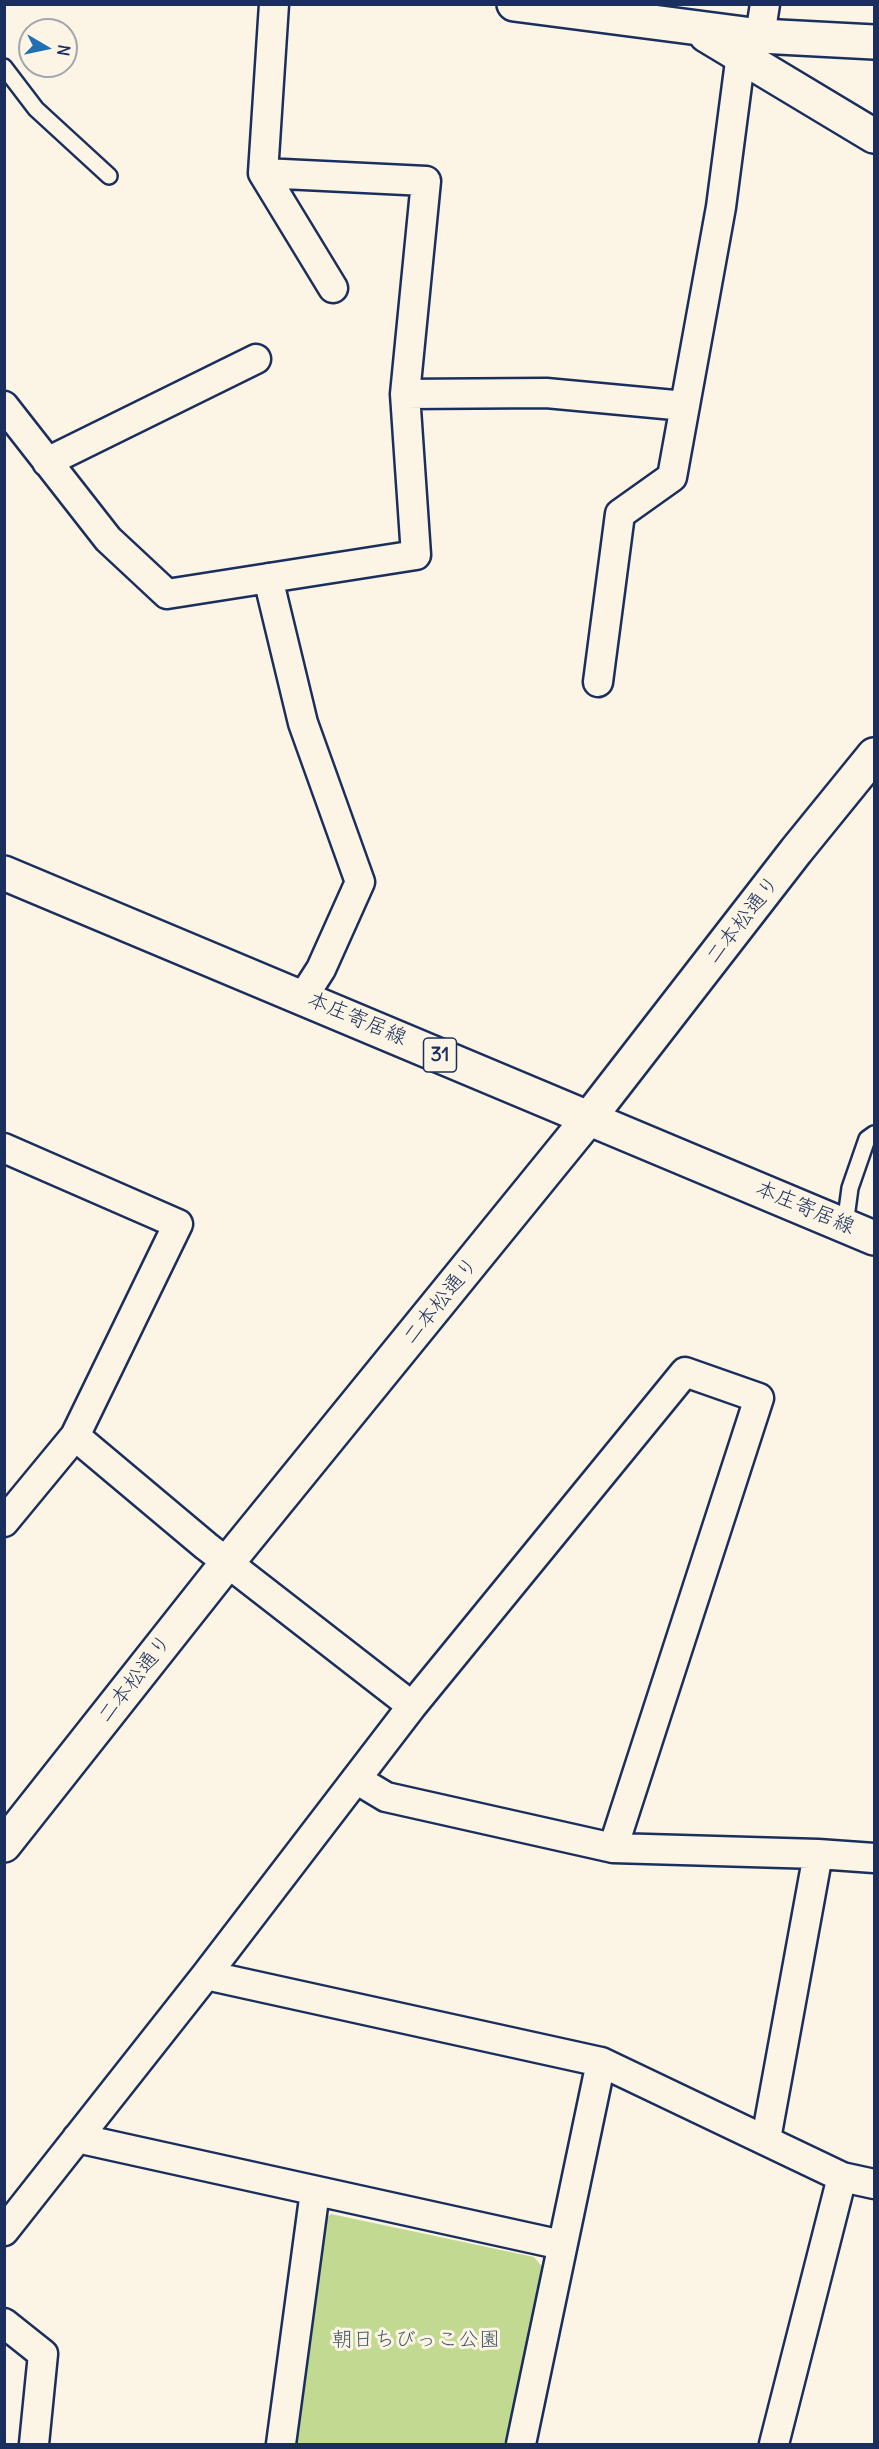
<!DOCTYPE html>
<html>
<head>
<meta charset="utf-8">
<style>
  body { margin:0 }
  #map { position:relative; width:879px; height:2449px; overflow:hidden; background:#fcf5e5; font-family:Delius,sans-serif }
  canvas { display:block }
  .frame { position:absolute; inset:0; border:6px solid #1b2f5e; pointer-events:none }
  .north { position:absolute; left:18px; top:18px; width:60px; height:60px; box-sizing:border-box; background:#fcf5e5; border:2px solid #a2a6af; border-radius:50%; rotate:99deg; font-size:16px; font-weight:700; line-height:24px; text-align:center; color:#1b2f5e }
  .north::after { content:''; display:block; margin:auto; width:21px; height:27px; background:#1f6fb2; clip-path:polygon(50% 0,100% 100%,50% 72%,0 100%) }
</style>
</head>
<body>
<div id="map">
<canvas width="879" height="2449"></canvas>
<div class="frame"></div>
<div class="north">N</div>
</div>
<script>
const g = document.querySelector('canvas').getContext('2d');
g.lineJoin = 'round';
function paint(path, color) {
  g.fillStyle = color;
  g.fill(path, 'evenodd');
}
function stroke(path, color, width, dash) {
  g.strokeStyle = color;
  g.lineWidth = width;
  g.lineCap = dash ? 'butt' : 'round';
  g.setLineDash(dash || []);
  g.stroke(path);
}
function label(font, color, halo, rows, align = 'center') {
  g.font = font + ' Delius,"Klee One",sans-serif';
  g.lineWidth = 6;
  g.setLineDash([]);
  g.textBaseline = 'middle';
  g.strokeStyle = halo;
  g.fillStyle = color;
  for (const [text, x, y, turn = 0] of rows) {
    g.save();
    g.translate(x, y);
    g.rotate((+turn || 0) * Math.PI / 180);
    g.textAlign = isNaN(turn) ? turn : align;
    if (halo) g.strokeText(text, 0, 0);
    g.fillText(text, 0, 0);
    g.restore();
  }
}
const green = new Path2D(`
  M331 2214 534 2257 544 2269 504 2444H297L321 2223Z`);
const lane = new Path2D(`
  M4 67 36 109 109 176
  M845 1225 850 1188 867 1139 874 1134`);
const street = new Path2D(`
  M760 36 765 4
  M263 173 333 288
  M405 394 546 393 685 406
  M4 406 108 539 167 594 416 555 405 394 426 181 263 173 274 4
  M47 462 256 359
  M268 578 303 723 360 882 321 969 303 997
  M598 682 620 514 672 477 721 207 741 54
  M4 1148 178 1224 75 1436 4 1522
  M75 1436 206 1546 412 1706
  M356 1779 386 1797 613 1848 818 1854 874 1858
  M206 1975 601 2062 842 2177 874 2184
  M77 2138 562 2245
  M766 2139 818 1854
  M4 2231 206 1975 412 1706 685 1372 759 1398 613 1848
  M4 2323 43 2354 34 2444
  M281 2444 315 2191
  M521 2444 601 2062
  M774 2444 842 2177`);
const secondary = new Path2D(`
  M514 4 760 36 874 42
  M706 35 874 136
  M4 1845 227 1563 589 1118 796 851 874 755`);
const primary = new Path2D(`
  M4 873 874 1238`);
const shields = [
  [440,1055,33]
];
const shieldNames = [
  ["31",440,1055]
];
const streetNames = [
  ["二本松通り",743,920,-52],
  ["本庄寄居線",357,1019,23],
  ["本庄寄居線",805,1208,23],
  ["二本松通り",441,1301,-51],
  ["二本松通り",135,1679,-52]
];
const parkNames = [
  ["朝日ちびっこ公園",416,2340]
];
paint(green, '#c1d990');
stroke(lane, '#1b2f5e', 20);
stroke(street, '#1b2f5e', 33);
stroke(secondary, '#1b2f5e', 38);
stroke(primary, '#1b2f5e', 38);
stroke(lane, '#fcf5e5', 15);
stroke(street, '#fcf5e5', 28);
stroke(secondary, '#fcf5e5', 33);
stroke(primary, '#fcf5e5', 33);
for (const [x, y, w] of shields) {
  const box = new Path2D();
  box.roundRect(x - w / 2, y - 17, w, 34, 4.5);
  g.fillStyle = '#fcf5e5';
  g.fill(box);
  stroke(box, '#1b2f5e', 1.5);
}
label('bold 20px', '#1b2f5e', null, shieldNames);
label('21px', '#1b2f5e', '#fcf5e5', streetNames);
label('21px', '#445a6a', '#fcf5e5', parkNames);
</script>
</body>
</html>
